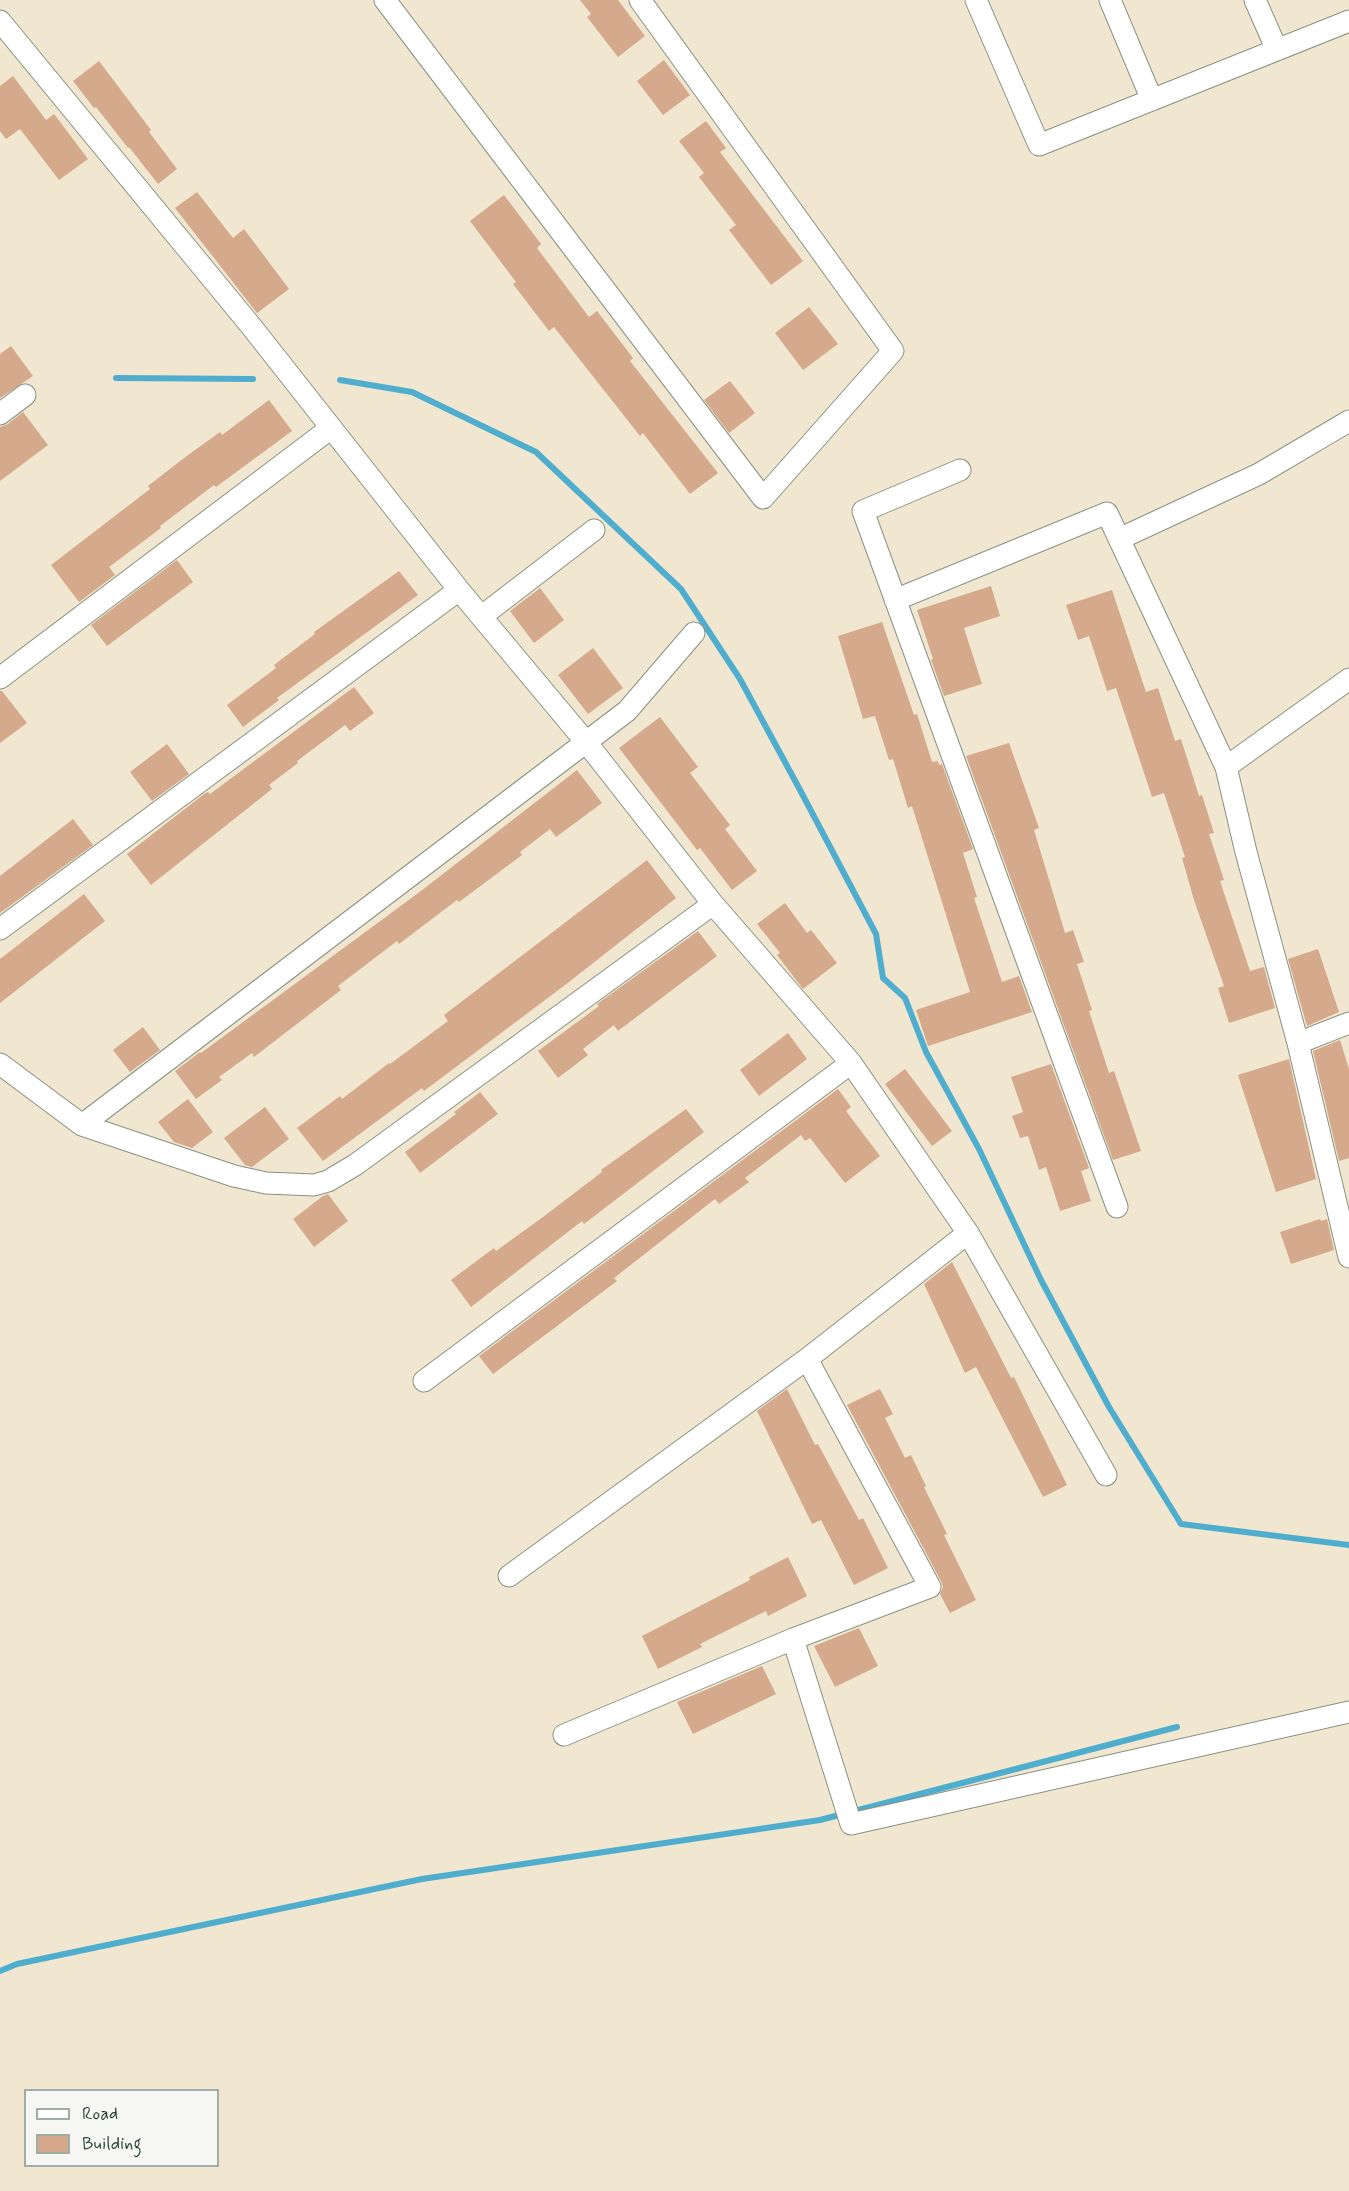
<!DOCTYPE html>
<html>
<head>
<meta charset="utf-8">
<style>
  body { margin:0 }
  #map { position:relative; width:1349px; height:2191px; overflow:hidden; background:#f1e7d1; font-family:Mynerve,sans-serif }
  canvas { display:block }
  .legend { position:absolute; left:24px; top:2089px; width:195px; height:78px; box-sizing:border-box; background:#f6f6f2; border:2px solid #a0aca6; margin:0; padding:8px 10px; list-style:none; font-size:18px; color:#1f3d34 }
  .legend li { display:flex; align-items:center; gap:12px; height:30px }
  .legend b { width:30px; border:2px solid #a0aca6 }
</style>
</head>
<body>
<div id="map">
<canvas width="1349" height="2191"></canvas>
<ul class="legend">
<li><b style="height:8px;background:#fff"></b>Road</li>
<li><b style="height:16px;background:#d5a98b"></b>Building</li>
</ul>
</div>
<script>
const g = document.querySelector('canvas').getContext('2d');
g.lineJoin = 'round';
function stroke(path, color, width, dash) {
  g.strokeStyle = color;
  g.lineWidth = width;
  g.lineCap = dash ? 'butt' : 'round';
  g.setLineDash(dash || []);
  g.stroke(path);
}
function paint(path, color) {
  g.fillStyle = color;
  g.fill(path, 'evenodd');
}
const stream = new Path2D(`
  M116 378 253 379
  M340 380 412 392 536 452 681 589 740 679 799 788 876 934 883 978 905 998 926 1052 979 1149 1041 1280 1109 1407 1181 1524 1349 1545
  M0 1971 17 1964 422 1879 820 1820 1177 1727`);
const building = new Path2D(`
  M580 0H618L645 36 618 57 587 17 591 14Z
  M664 60 690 95 663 115 637 81Z
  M99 61 151 130 149 132 177 169 158 184 129 147 128 148 96 107 94 108 73 81Z
  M13 76 46 120 54 114 88 159 59 180 20 129 6 139 0 131V86Z
  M706 121 726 148 720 152 803 261 771 285 729 230 736 225 699 177 704 173 679 141Z
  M197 192 233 238 244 229 289 289 257 313 175 208Z
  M504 195 541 244 537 248 589 317 597 311 633 358 630 361 718 473 690 494 643 433 640 436 554 327 549 331 513 284 516 282 470 221Z
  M809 307 838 344 803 370 775 333Z
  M11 346 33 376 0 398V354Z
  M730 381 755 413 729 433 704 400Z
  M269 400 292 431 216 487 214 485 160 526 161 528 109 567 115 575 79 602 51 565 150 489 148 486 184 458 220 432 222 435Z
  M23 412 48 445 0 481V427L8 424Z
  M177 560 193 582 107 646 91 625Z
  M399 571 418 595 277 698 279 700 243 727 227 705 276 668 274 665 315 634 314 632Z
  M991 586 1000 616 964 628 982 684 944 696 931 660 933 659 917 610Z
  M540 588 564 620 534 643 510 611Z
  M1112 590 1146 692 1158 688 1175 741 1181 739 1199 796 1202 795 1214 833 1209 834 1224 880 1220 881 1250 971 1264 967 1275 1008 1229 1023 1218 988 1224 986 1194 900 1182 858 1185 857 1164 793 1152 797 1116 688 1107 691 1089 636 1078 640 1066 605Z
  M882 622 914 715 917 714 932 762 938 761 939 765 942 764 973 849 963 853 977 897 974 898 1002 982 1019 976 1032 1012 928 1046 916 1010 970 992 912 806 908 808 893 759 889 760 875 716 863 719 838 636Z
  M593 648 623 688 588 714 558 675Z
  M354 687 374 713 350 731 345 725 297 761 298 763 269 785 272 789 151 885 127 854 204 794 208 792 210 794Z
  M0 691H2L27 723 0 743Z
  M660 717 698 767 690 773 730 825 725 829 757 871 732 890 700 848 697 850 619 748Z
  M1009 743 1039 828 1034 830 1065 933 1073 930 1084 962 1077 964 1092 1010 1089 1011 1109 1073 1114 1071 1141 1151 1113 1160 966 756Z
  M167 744 189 774 152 801 130 772Z
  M577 770 602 803 556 837 550 829 520 852 522 855 459 902 457 900 399 944 397 941 338 986 341 990 254 1057 252 1053 219 1077 222 1080 196 1099 175 1071 200 1052 201 1053 421 891Z
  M73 819 93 845 0 913V876Z
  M647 860 676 898 569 982 424 1091 422 1088 323 1161 297 1128 340 1096 342 1099 389 1063 390 1064 448 1021 444 1015Z
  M84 894 105 921 0 1003V959Z
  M785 903 807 933 811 930 837 963 803 989 777 955 780 953 757 924Z
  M698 931 717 956 618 1031 614 1025 583 1049 588 1055 558 1078 538 1051 599 1006 597 1004Z
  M1318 949 1339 1012 1307 1026 1288 959Z
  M143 1027 160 1050 130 1072 113 1050Z
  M788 1033 807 1059 759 1096 740 1070Z
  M1340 1040 1349 1069V1158L1339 1161 1313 1051Z
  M1289 1059 1316 1179 1276 1192 1238 1075Z
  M1051 1064 1089 1168 1081 1171 1091 1201 1060 1211 1046 1167 1039 1170 1028 1136 1020 1138 1012 1116 1023 1112 1011 1077Z
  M905 1069 952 1131 932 1146 885 1084Z
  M838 1089 851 1107 846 1111 880 1156 845 1183 810 1138 805 1141 801 1135 745 1178 749 1182 719 1204 715 1199 614 1278 617 1281 493 1374 479 1356Z
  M480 1092 498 1114 420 1173 405 1152 456 1114 454 1112Z
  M188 1099 213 1132 192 1148 174 1142 158 1122Z
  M265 1107 289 1139 252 1167 245 1165 224 1138Z
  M686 1109 704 1132 584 1224 582 1221 471 1307 451 1280 494 1248 496 1251 543 1217 602 1172 601 1170Z
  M328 1194 348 1221 314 1247 293 1219 323 1196Z
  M1320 1219 1321 1221 1327 1219 1334 1250 1291 1264 1280 1232Z
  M952 1262 1011 1378 1014 1377 1067 1485 1043 1497 976 1367 965 1373 924 1284Z
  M787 1389 815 1445 818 1444 859 1520 863 1518 888 1568 854 1585 821 1520 812 1524 757 1411Z
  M880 1389 893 1414 885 1418 905 1458 911 1455 926 1486 924 1487 947 1534 944 1535 976 1600 950 1613 940 1594 943 1587 941 1581 847 1405Z
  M788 1557 807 1596 768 1616 766 1611 700 1644 702 1647 658 1669 642 1636 750 1580 749 1577Z
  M859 1628 878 1666 835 1687 814 1646Z
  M762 1666 776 1694 693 1734 677 1702Z`);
const minor = new Path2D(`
  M385 0 763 498 893 351 640 0
  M976 0 1039 145 1349 21
  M1110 0 1152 100
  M1255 0 1277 50
  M0 21 251 326 459 590 586 742 713 904 851 1063 968 1233 1106 1475
  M0 414 25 395
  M960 470 863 511 1117 1207
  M1119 539 1259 474 1349 421
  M895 600 1107 513 1226 767 1246 852 1298 1043 1349 1257
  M482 616 594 530
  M0 678 331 428
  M1226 767 1349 679
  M0 929 459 590
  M1298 1043 1349 1023
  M0 1064 82 1125 234 1176 266 1183 314 1185 328 1181 355 1165 713 904
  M82 1125 627 711 694 633
  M424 1381 851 1063
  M509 1576 807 1359 968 1233
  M793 1639 851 1824 1349 1712
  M564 1735 793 1639 930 1587 807 1359`);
stroke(stream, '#4fadcd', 6);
paint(building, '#d5a98b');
stroke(minor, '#889282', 23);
stroke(minor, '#fff', 21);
</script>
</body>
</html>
